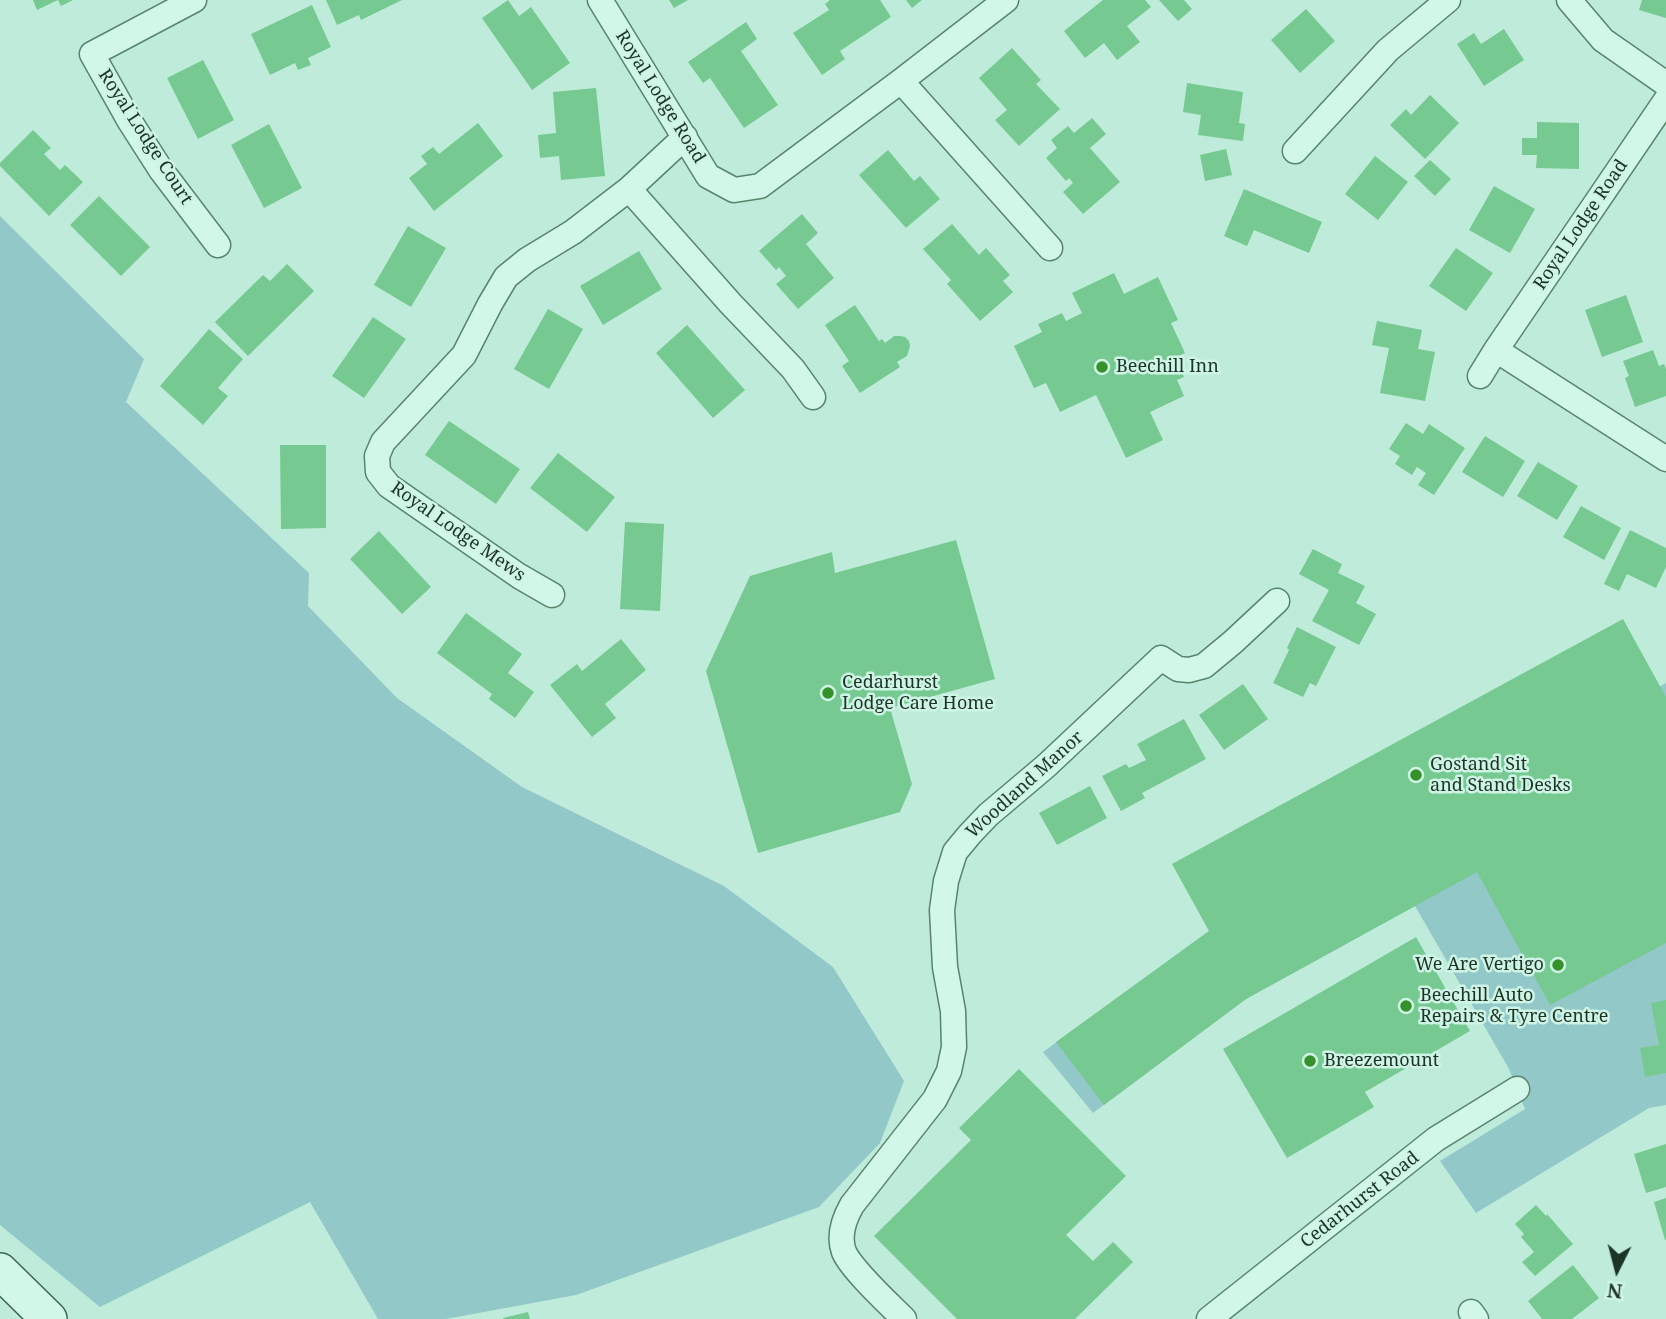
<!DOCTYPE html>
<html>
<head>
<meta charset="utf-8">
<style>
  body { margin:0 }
  #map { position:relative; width:1666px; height:1319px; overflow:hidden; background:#bfecda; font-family:"Noto Serif",serif }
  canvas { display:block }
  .north { position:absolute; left:1582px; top:1235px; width:70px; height:70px; -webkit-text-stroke:5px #cef4e5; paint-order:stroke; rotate:186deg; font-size:19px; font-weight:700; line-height:28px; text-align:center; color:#1c3425 }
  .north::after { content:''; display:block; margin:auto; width:24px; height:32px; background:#1c3425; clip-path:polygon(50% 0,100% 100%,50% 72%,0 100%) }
</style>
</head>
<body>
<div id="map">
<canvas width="1666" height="1319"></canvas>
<div class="north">N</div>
</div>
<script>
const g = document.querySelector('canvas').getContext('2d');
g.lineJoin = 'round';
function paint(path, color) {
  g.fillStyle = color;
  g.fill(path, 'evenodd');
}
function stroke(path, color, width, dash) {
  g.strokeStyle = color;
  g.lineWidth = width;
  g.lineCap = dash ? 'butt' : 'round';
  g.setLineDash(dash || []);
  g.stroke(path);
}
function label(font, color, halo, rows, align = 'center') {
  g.font = font + ' "Noto Serif",serif';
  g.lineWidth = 5;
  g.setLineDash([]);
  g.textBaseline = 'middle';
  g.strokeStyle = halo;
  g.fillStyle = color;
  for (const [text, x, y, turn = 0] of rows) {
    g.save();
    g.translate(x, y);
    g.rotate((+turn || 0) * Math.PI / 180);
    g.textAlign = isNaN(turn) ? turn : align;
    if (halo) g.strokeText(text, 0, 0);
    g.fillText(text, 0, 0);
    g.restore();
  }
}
const green = new Path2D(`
  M0 216 144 359 126 402 309 573 308 606 397 698 522 787 724 886 833 967 904 1081 880 1143 819 1207 576 1295 446 1319H378L310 1202 100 1307 0 1225Z
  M1666 683V1105L1649 1108 1476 1213 1440 1161 1525 1109 1509 1069 1415 906 1246 999 1093 1113 1043 1052 1209 931Z`);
const building = new Path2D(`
  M33 0H73L61 6 58 0 37 10Z
  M326 0H402L361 20 359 15 337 25Z
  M508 0 519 16 531 7 570 63 532 90 482 18Z
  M669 0H688L674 8Z
  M830 0H880L891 17 840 51 845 59 822 75 793 33 829 10 825 4Z
  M906 0H922L912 8Z
  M1103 0H1145L1151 7 1127 26 1140 42 1117 60 1104 43 1085 58 1064 31Z
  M1159 0H1184L1192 9 1178 21Z
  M1642 0H1666V18L1639 10Z
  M312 5 331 47 308 58 311 65 298 70 295 63 270 75 251 34Z
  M1306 9 1335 41 1300 73 1271 40Z
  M746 22 757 39 741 51 778 105 744 128 710 78 703 83 688 62Z
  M1504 29 1524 60 1484 86 1457 44 1474 33 1481 44Z
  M1012 48 1041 80 1036 84 1060 109 1019 146 995 120 1007 110 979 78Z
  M203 60 234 120 198 139 167 78Z
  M1187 83 1243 92 1239 123 1245 124 1243 141 1198 135 1201 115 1183 112Z
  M596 88 605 176 561 180 559 156 540 158 538 135 556 133 553 92Z
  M1430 95 1459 123 1425 159 1390 125 1406 109 1411 115Z
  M1092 118 1106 134 1090 148 1120 182 1083 214 1063 192 1073 183 1069 178 1066 181 1046 158 1057 148 1051 140 1068 126 1074 133Z
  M1537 122 1579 123V169L1536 168 1537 155H1522V138H1537Z
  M478 123 503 156 434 211 409 178 427 164 421 156 433 147 439 154Z
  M269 124 302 188 264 208 231 145Z
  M33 130 51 148 44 154 60 170 65 165 83 182 49 216 0 166V163Z
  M1226 149 1232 175 1205 181 1200 155Z
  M888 150 914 181 920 176 940 199 906 228 859 175Z
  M1375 156 1408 182 1378 220 1345 194Z
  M1430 160 1451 179 1435 196 1414 176Z
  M1494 186 1535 209 1510 253 1469 230Z
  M1244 189 1322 222 1309 253 1254 230 1247 246 1224 236Z
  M99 196 150 247 121 276 70 225Z
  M802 214 818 233 806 244 834 278 798 309 776 284 786 276 779 267 776 270 759 251Z
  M952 224 979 255 986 248 1010 275 1003 281 1013 292 980 321 947 284 951 280 923 249Z
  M408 226 446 248 411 307 374 285Z
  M1456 248 1493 273 1466 311 1429 286Z
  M639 251 662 289 603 325 580 286Z
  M287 264 314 291 248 356 215 322 263 275 270 281Z
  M1114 273 1124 294 1158 277 1178 320 1171 323 1185 353 1175 358 1184 377 1177 380 1184 396 1150 412 1163 440 1126 458 1096 395 1060 412 1046 383 1034 388 1014 346 1042 332 1038 324 1062 313 1066 321 1082 313 1072 293Z
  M1626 295 1643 342 1602 357 1585 310Z
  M855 305 879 341 882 339 885 343 894 336H900L905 337 909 341 910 346 907 356 897 362 900 367 860 393 842 366 849 361 825 325Z
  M548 309 583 329 549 389 514 369Z
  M373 317 406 339 364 398 332 376Z
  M1377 321 1422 330 1418 349 1435 352 1425 401 1380 393 1389 348 1372 345Z
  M687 325 745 390 713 418 656 353Z
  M209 329 243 359 218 388 228 396 203 425 160 386Z
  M1653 350 1659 366 1664 364 1666 369V396L1635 407 1625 378 1629 376 1623 361Z
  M449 421 520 469 496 504 425 455Z
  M1406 423 1423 434 1429 424 1465 448 1434 495 1418 485 1426 473 1417 467 1412 475 1395 464 1400 456 1389 449Z
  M1485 436 1525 461 1503 497 1462 472Z
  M280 445H326V528L281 529Z
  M558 453 615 497 587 532 530 488Z
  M1538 462 1578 486 1557 520 1517 496Z
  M1581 506 1621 528 1604 560 1563 537Z
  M625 522 664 524 660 611 620 609Z
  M1630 530 1666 548V567L1656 588 1627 574 1619 591 1604 584Z
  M379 531 431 587 402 614 350 559Z
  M956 540 995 679 890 708 912 784 900 812 758 853 706 671 750 576 832 552 835 573Z
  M1313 549 1342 564 1338 573 1365 586 1356 603 1376 614 1359 645 1312 621 1329 590 1299 574Z
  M466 613 522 654 508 673 534 692 515 718 489 699 492 694 437 653Z
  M1623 619 1666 697V943L1550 1005 1477 872 1246 999 1104 1105 1056 1042 1209 931 1172 864Z
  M1297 627 1336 647 1316 686 1310 683 1303 697 1273 683 1289 650 1287 648Z
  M621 639 646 670 605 704 616 718 592 737 550 685 577 664 582 671Z
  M1243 684 1268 719 1224 750 1199 715Z
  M1184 719 1206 759 1142 793 1145 798 1121 811 1102 776 1126 764 1129 768 1146 760 1137 744Z
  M1090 786 1107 818 1057 845 1039 813Z
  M1416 937 1470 1031 1365 1092 1374 1107 1287 1158 1223 1049Z
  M1666 1000V1073L1645 1077 1640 1048 1659 1045 1651 1003Z
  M1019 1069 1126 1176 1066 1235 1093 1261 1113 1242 1133 1262 1075 1319H957L874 1236 971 1140 959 1128Z
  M1666 1144V1187L1646 1193 1634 1154Z
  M1666 1198V1240H1665L1654 1202Z
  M1536 1205 1546 1216 1547 1214 1573 1244 1535 1276 1522 1262 1534 1252 1521 1237 1524 1234 1515 1224Z
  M1573 1265 1599 1298 1572 1319H1542L1528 1301Z
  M528 1312 530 1319H503V1318Z`);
const street = new Path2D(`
  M194 0 92 54 129 120 161 170 218 245
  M600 0 708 176 734 190 760 186 901 81 1006 0
  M1569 0 1603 40 1666 84
  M901 81 1050 248
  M1666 100 1496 350 1666 459
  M1295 151 1388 50 1448 0
  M629 189 730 303 793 369 813 397
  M1480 376 1496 350
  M552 595 519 576 389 486 378 472 377 456 383 442 464 355 490 304 506 277 527 260 573 232 629 189 685 137
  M1471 1312 1476 1319
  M904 1319C889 1304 852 1270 844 1252 838 1236 844 1219 852 1205L935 1099 949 1071 954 1047 953 1011 945 967 942 910 946 881 955 852 970 834 988 815 1046 766 1161 658 1178 669 1189 670 1204 666 1233 642 1277 601
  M1209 1319 1436 1139 1517 1089`);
const secondary = new Path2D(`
  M0 1271 49 1319`);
const markers = [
  [1102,367,7,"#35912a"],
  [828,693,7,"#35912a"],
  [1416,775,7,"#35912a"],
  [1558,965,7,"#35912a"],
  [1406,1006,7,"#35912a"],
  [1310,1061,7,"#35912a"]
];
const streetNames = [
  ["Royal Lodge Road",660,97,58],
  ["Royal Lodge Court",145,137,57],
  ["Royal Lodge Road",1581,225,-56],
  ["Royal Lodge Mews",458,532,35],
  ["Woodland Manor",1025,785,-42],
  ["Cedarhurst Road",1360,1200,-38]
];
const poiNames = [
  ["Beechill Inn",1116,367],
  ["Cedarhurst",842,683],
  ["Lodge Care Home",842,704],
  ["Gostand Sit",1430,765],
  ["and Stand Desks",1430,786],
  ["We Are Vertigo",1544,965,"right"],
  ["Beechill Auto",1420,996],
  ["Repairs & Tyre Centre",1420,1017],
  ["Breezemount",1324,1061]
];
paint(green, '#93c8c9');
paint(building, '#76c990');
stroke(street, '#58846b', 27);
stroke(secondary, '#3b654c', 38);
stroke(street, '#d1f7e8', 24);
stroke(secondary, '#d1f7e8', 35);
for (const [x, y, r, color] of markers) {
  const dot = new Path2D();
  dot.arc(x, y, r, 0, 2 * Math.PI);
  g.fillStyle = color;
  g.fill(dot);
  stroke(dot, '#cef4e5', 2.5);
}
label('18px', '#1c3425', '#cef4e5', streetNames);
label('18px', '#1c3425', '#cef4e5', poiNames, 'left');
</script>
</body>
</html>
